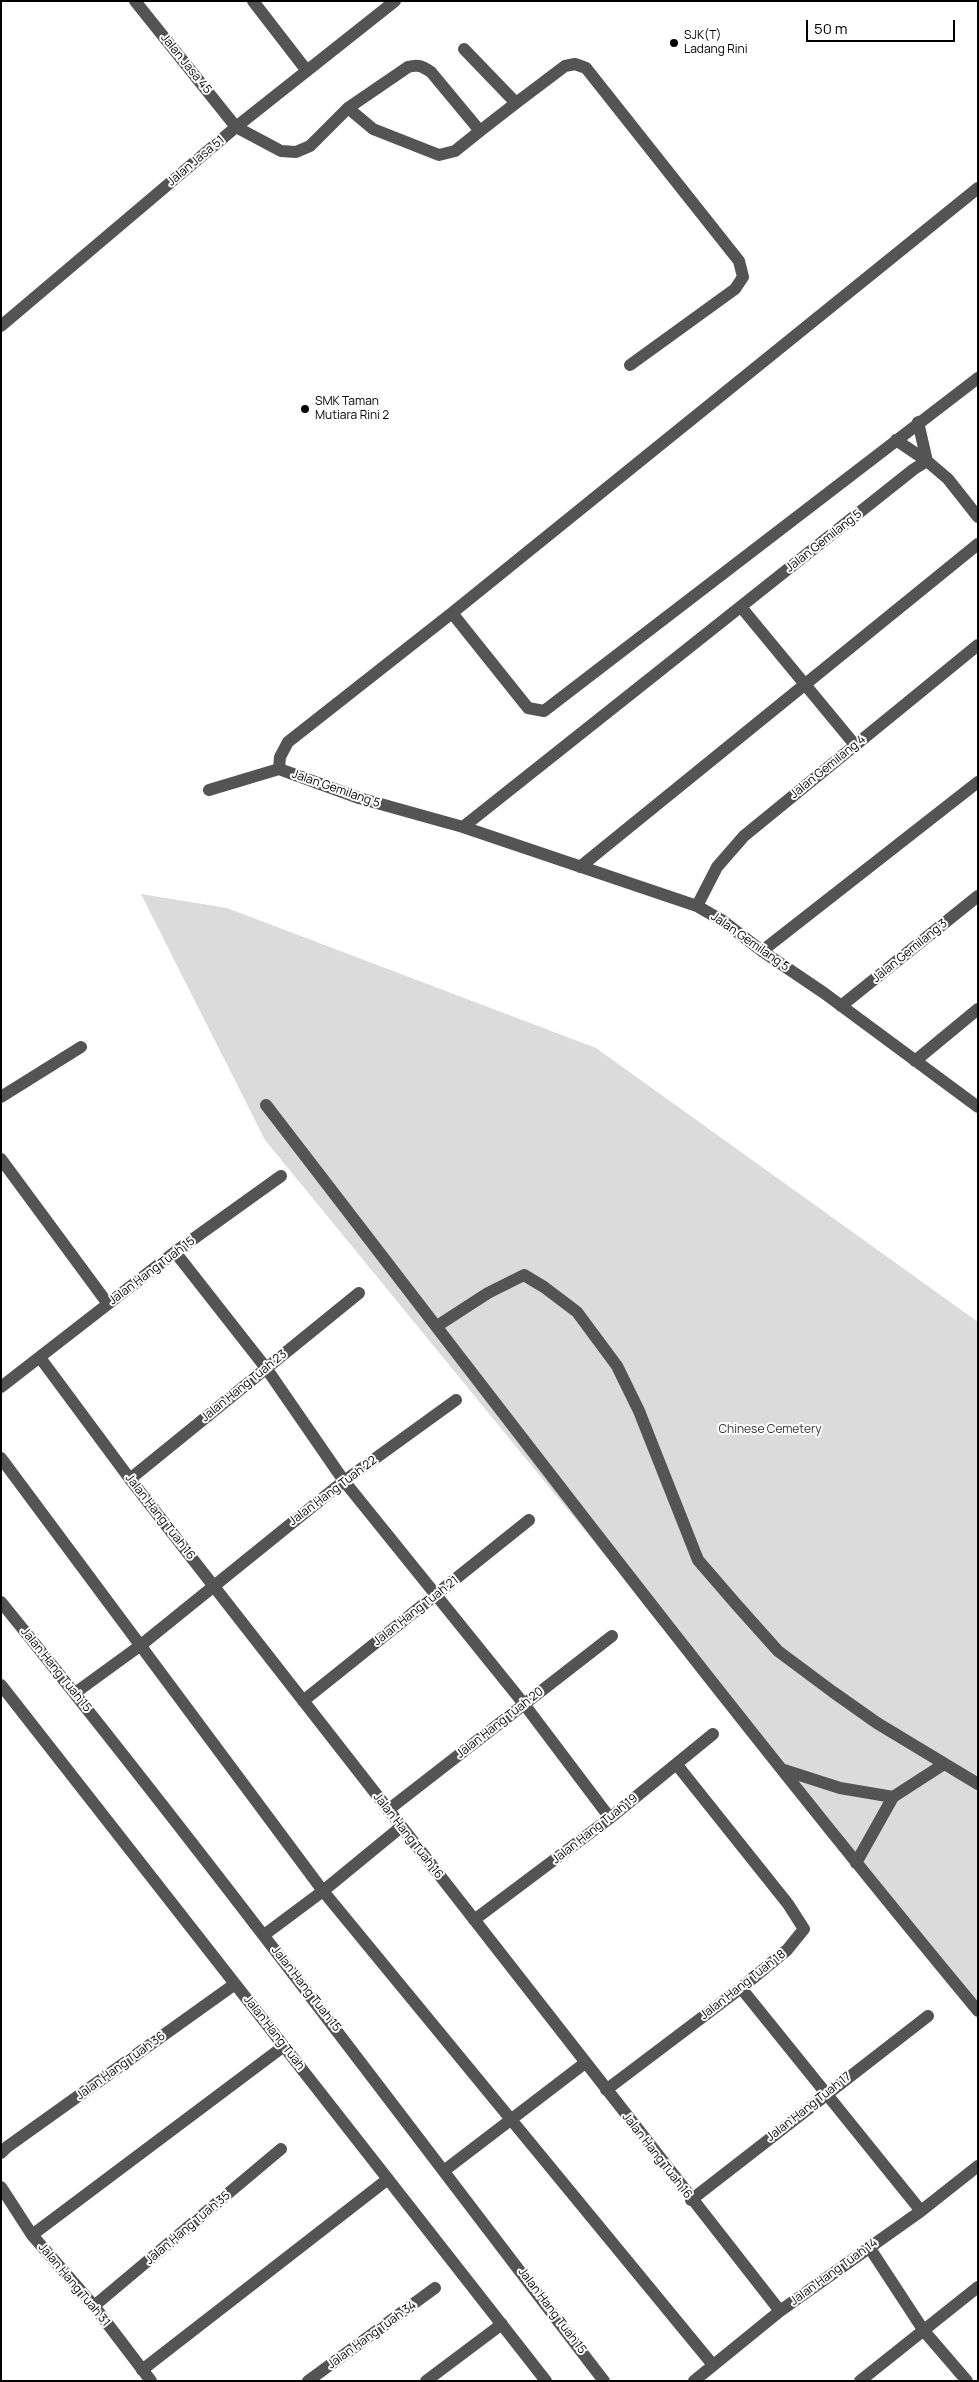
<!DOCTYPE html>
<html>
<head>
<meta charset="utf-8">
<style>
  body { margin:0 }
  #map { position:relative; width:979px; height:2382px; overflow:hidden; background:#fff; font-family:Manrope,sans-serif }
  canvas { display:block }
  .frame { position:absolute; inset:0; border:2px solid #000; pointer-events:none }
  .scale { position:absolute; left:806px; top:20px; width:149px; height:22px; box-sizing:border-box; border:2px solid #000; border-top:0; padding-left:6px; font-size:15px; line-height:18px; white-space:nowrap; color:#000; -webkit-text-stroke:4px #fff; paint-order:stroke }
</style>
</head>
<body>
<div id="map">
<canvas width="979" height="2382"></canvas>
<div class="frame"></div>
<div class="scale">50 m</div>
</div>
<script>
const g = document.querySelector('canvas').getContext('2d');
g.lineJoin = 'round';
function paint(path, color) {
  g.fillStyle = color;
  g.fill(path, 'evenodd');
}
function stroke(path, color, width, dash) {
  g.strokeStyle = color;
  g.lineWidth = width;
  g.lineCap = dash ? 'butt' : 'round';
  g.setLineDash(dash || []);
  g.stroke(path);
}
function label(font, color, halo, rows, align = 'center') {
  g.font = font + ' Manrope,sans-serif';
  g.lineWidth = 4;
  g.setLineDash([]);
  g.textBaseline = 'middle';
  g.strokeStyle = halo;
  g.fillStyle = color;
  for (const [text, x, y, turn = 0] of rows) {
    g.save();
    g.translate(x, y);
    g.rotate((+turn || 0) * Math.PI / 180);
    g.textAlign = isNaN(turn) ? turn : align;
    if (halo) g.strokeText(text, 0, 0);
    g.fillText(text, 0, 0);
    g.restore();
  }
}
const green = new Path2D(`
  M141 894 227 908 596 1048 978 1322V2011L265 1140Z`);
const minor = new Path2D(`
  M135 1 236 127 281 151 296 152 310 146 348 108 408 67C418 64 422 66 431 72L480 131 516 103 464 49
  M253 1 307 71
  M516 103 565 66 575 64 586 68 739 261 743 277 735 289 630 365
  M348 108 373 129 439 155 455 151 480 131
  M1 326 236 127 395 1
  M896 440 927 461 918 422
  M741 607 855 745
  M452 613 528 708 544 711 978 378
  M279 769 280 757 288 742 452 613 978 188
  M209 790 279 769 359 798 463 827 697 906 723 921 762 951 824 993 978 1107
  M463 827 914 469 927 461 948 479 978 517
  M580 867 978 544
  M697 906 717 867 744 836 978 645
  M762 951 978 782
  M841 1006 978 896
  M915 1061 978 1009
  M1 1097 81 1047
  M266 1105C500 1409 732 1715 978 2011
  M1 1159 108 1304
  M175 1252 266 1368 344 1481 524 1704 610 1818
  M437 1326 488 1293 524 1275 544 1287 577 1312 617 1366 639 1411 698 1560 736 1604 778 1651 833 1692 877 1723 978 1784
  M41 1359 130 1479 780 2311
  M1 1387 175 1252 281 1176
  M1 1458 323 1891 713 2365
  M130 1479 359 1293
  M1 1602C208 1857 404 2121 604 2381
  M1 1685 546 2381
  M75 1693 141 1645 344 1481 456 1400
  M303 1701 529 1520
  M784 1770 840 1788 893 1797
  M388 1810 612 1636
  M856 1863 893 1797 944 1764
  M474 1920 610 1818 713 1734
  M264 1935 323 1891 401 1827
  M741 1988 921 2211
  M606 2090 741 1988 787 1950 804 1929 788 1904 677 1765
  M1 2153 7 2147 235 1984
  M445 2170 585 2063
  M1 2187 32 2235 94 2306 151 2381
  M691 2200 928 2016
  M32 2235 284 2046
  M869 2247 924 2331 967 2381
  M94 2306 281 2149
  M142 2370 388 2179
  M308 2381 435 2288
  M426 2381 502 2324
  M694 2381 780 2311 921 2211 978 2166
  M860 2381 978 2287`);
const markers = [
  [674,43,5,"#000"],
  [305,409,5,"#000"]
];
const poiNames = [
  ["SJK(T)",684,36],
  ["Ladang Rini",684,50],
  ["SMK Taman",315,402],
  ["Mutiara Rini 2",315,416]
];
const streetNames = [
  ["Jalan Jasa 45",186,64,51],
  ["Jalan Jasa 51",196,161,-40],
  ["Jalan Gemilang 5",824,541,-38],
  ["Jalan Gemilang 4",828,767,-39],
  ["Jalan Gemilang 5",336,789,19],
  ["Jalan Gemilang 5",750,942,35],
  ["Jalan Gemilang 3",910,951,-39],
  ["Jalan Hang Tuah 15",152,1271,-37],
  ["Jalan Hang Tuah 23",244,1386,-39],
  ["Jalan Hang Tuah 22",333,1491,-37],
  ["Jalan Hang Tuah 16",160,1517,52],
  ["Jalan Hang Tuah 21",416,1611,-38],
  ["Jalan Hang Tuah 15",56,1670,51],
  ["Jalan Hang Tuah 20",500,1723,-38],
  ["Jalan Hang Tuah 19",595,1829,-38],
  ["Jalan Hang Tuah 16",408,1836,52],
  ["Jalan Hang Tuah 18",743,1985,-38],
  ["Jalan Hang Tuah 15",306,1989,52],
  ["Jalan Hang Tuah",274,2033,52],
  ["Jalan Hang Tuah 36",121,2066,-36],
  ["Jalan Hang Tuah 17",809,2107,-38],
  ["Jalan Hang Tuah 16",657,2156,52],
  ["Jalan Hang Tuah 35",188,2228,-40],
  ["Jalan Hang Tuah 14",834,2272,-36],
  ["Jalan Hang Tuah 31",74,2285,50],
  ["Jalan Hang Tuah 15",552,2311,53],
  ["Jalan Hang Tuah 34",372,2335,-36]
];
const parkNames = [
  ["Chinese Cemetery",770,1430]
];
paint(green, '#dbdbdb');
stroke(minor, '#545454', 12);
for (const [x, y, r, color] of markers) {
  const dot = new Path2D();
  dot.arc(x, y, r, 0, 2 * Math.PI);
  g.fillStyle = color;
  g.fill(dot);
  stroke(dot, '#fff', 2);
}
label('12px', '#000', '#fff', poiNames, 'left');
label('12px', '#000', '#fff', streetNames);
label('12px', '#323232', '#fff', parkNames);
</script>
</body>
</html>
